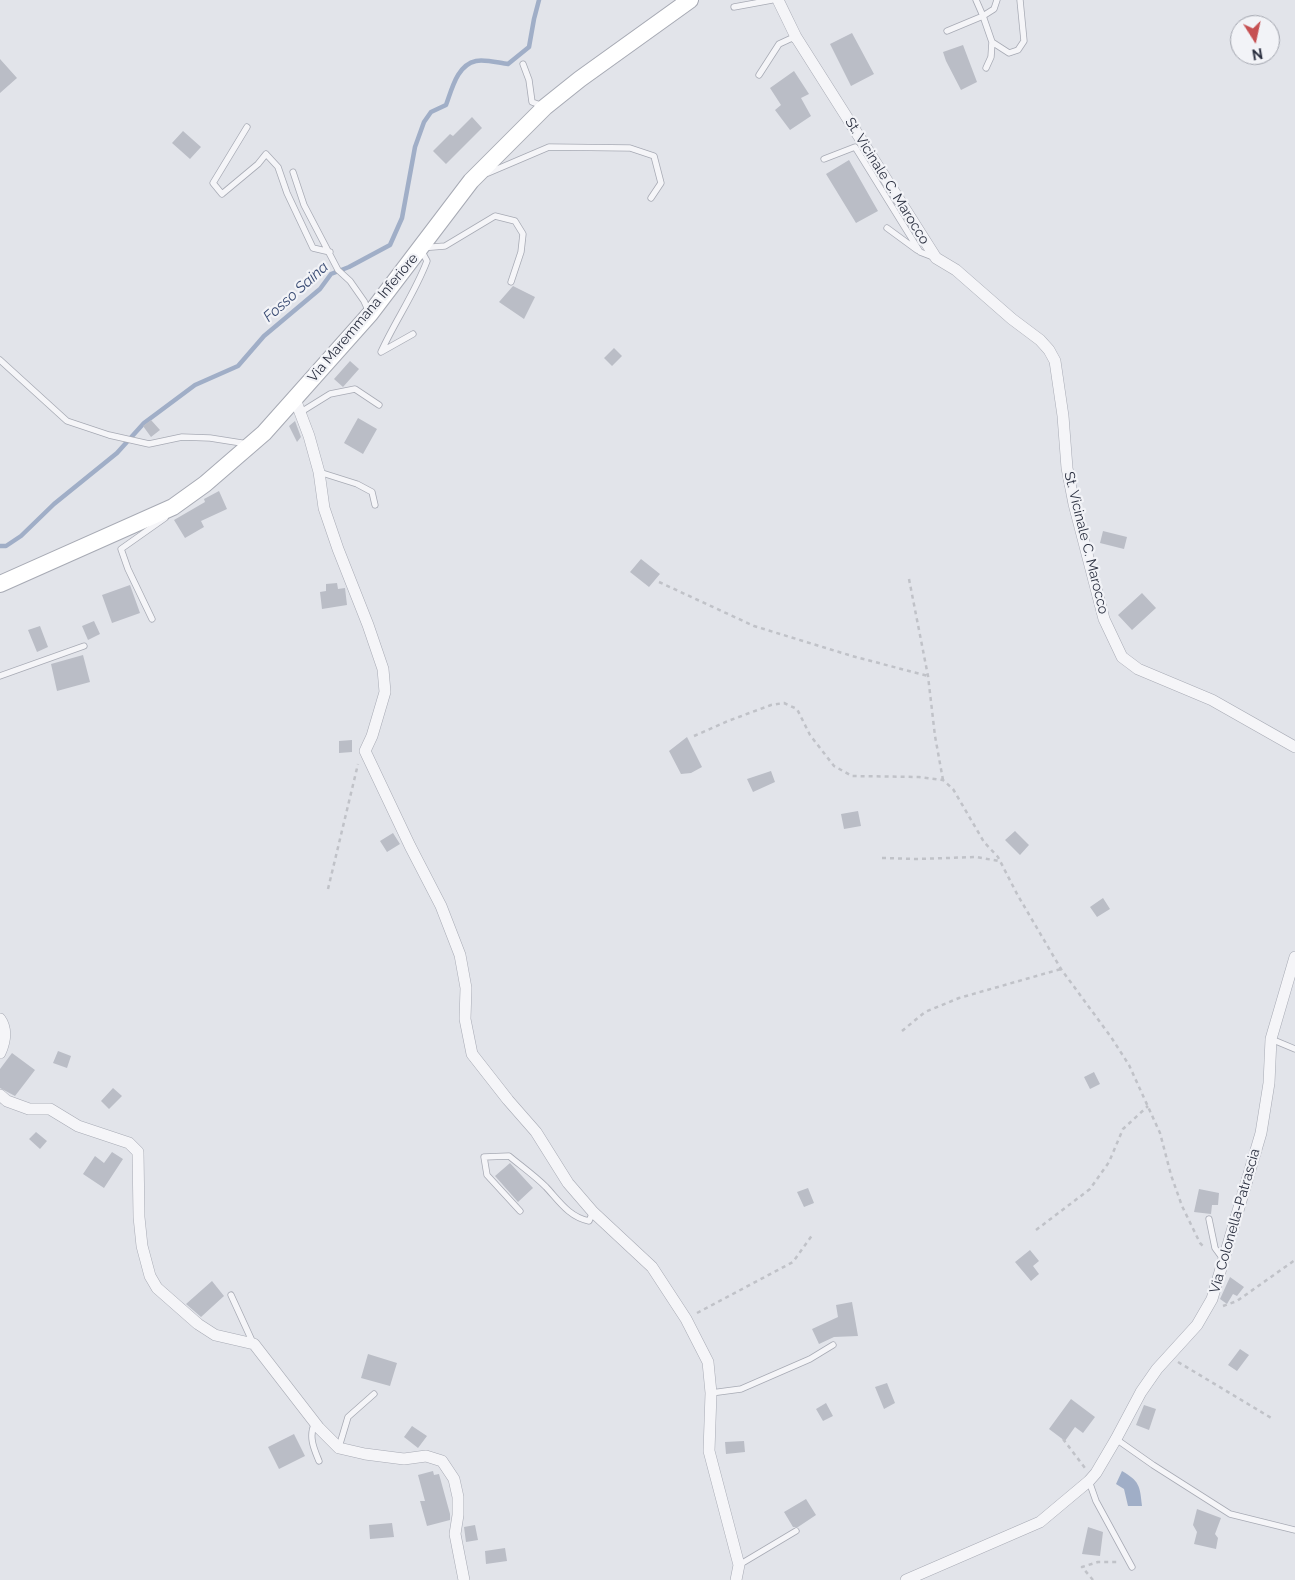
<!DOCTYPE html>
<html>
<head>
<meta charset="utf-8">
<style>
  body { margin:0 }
  #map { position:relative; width:1295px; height:1580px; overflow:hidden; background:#e2e4ea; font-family:Raleway,sans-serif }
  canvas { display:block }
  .north { position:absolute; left:1230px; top:15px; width:50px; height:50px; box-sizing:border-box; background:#f2f3f7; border:1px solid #a2a5ae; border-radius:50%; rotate:170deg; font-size:14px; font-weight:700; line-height:20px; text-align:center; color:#2b3040 }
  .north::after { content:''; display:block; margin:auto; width:18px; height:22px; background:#c65052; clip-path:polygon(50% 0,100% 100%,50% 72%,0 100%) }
</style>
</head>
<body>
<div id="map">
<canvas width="1295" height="1580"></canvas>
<div class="north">N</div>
</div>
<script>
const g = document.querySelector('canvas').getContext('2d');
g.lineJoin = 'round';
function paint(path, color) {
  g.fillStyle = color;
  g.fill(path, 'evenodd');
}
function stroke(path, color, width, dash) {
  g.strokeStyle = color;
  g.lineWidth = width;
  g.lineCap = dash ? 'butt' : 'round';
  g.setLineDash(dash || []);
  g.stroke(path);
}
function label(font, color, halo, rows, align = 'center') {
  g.font = font + ' Raleway,sans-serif';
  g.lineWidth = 4.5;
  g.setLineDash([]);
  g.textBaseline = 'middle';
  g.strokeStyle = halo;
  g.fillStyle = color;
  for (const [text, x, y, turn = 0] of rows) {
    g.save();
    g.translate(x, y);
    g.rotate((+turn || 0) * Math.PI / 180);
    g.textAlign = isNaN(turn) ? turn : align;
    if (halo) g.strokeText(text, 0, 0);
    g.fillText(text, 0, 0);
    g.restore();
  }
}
const water = new Path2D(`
  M1122 1471C1139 1481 1140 1485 1142 1506H1128L1124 1489 1116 1484Z`);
const stream = new Path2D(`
  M0 546H6L21 536 54 504 117 453 144 423 195 385 238 366 264 336 320 289 331 274 349 267 390 245 402 218 415 147 424 122 431 112 446 105C452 89 457 65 476 61 485 59 499 63 508 64L529 47 534 19 539 0`);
const building = new Path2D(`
  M852 33 874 74 851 86 830 44Z
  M963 45 977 82 961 90 946 61 943 52Z
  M0 59 17 78 0 93Z
  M794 71 809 94 801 98 811 116 790 130 775 110 781 105 770 88Z
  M472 117 482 128 446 164 433 151 450 134 453 136Z
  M183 131 201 147 190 159 172 143Z
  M849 160 878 211 856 223 826 174Z
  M513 286 535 297 524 319 499 302Z
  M614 348 622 356 612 366 604 358Z
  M350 361 359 369 343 387 334 379Z
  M358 418 377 429 363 454 344 443Z
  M151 420 160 430 151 437 143 426Z
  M295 421 301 437 297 442 289 426Z
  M219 491 227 509 201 521 204 527 185 538 174 520 205 502 204 499Z
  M1103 531 1127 537 1124 549 1100 543Z
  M641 559 660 574 649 587 630 572Z
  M337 583 338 589 345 588 347 605 322 609 320 592 326 591V584Z
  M130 585 140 613 112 623 102 595Z
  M1142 593 1156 608 1132 630 1118 615Z
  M94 621 100 634 88 640 82 626Z
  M40 626 48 647 37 652 28 630Z
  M83 655 90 682 57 691 51 664Z
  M687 737 702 767 691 773 681 774 669 751Z
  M352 740V752L339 753V741Z
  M771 771 775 782 753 792 747 779Z
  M858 811 861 826 844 829 841 814Z
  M1015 831 1029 845 1020 855 1005 840Z
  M393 833 400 844 387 852 380 841Z
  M1103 898 1110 909 1097 917 1090 907Z
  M58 1051 71 1056 67 1068 53 1063Z
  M12 1053 35 1070 15 1096 0 1088V1069Z
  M1094 1072 1100 1084 1090 1089 1084 1077Z
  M113 1088 122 1096 109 1109 101 1101Z
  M36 1132 47 1141 40 1149 29 1139Z
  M112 1152 123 1159 104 1188 83 1174 95 1156 104 1163Z
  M510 1163 533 1188 518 1202 495 1176Z
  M808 1188 814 1203 804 1207 797 1192Z
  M1199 1189 1219 1193 1218 1205H1212L1211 1214 1194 1212Z
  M1030 1250 1039 1261 1033 1266 1039 1274 1031 1281 1015 1262Z
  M1230 1277 1244 1287 1237 1296 1233 1294 1227 1304 1220 1299Z
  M212 1281 224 1296 201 1317 186 1304Z
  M852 1302 858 1336 834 1337 819 1344 812 1329 838 1317 836 1305Z
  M1240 1349 1249 1355 1237 1371 1228 1365Z
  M368 1354 397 1363 390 1386 361 1378Z
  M887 1383 895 1403 884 1409 875 1387Z
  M1071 1399 1095 1417 1083 1433 1075 1427 1065 1441 1049 1429Z
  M826 1403 833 1416 823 1421 816 1409Z
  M1144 1405 1156 1409 1149 1430 1136 1425Z
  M412 1426 427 1436 418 1448 404 1437Z
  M294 1434 305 1456 279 1469 268 1447Z
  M744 1441 745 1452 726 1454 725 1442Z
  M433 1471 434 1475 439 1474 450 1514V1520L427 1526 420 1501H425L418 1475Z
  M806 1499 816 1515 798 1527H793L784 1512Z
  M1197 1509 1221 1518 1215 1534 1218 1538 1216 1549 1194 1544 1197 1532 1193 1525Z
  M392 1523 394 1537 370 1539 369 1525Z
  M475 1525 478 1540 466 1542 464 1527Z
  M1088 1527 1103 1532 1100 1556 1082 1554Z
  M505 1548 507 1561 486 1564 485 1551Z`);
const path = new Path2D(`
  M909 579 928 676 935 736 943 780
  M659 582 754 626 852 656 928 676
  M694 736 728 721 771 705 784 703 797 709 810 735 834 766 852 776 919 777 943 780 953 789 984 842 998 857 1017 894 1061 969 1111 1037 1129 1065 1160 1133 1171 1175 1182 1206 1200 1243 1204 1247
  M882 858 918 859 976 857 999 861
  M328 889 358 764
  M902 1031 925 1012 959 998 1061 969
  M1036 1230 1090 1189 1109 1162 1123 1129 1148 1106
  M1223 1306 1237 1301 1295 1260
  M697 1313 793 1262 813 1234
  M1178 1362 1273 1419
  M1063 1439 1085 1468
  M1093 1580 1082 1567 1098 1562H1118`);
const lane = new Path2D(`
  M976 0 983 16 994 9 997 0
  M734 7 772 0
  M947 31 983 16 992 42 1009 53 1018 50 1024 41 1020 0
  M523 64 529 80 532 102 543 106
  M986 68 991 57 992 42
  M759 75 779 44 792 38 796 41
  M247 127 213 183 222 194 258 164 266 154 278 167 287 193 313 248 330 252
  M824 159 855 147 920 252 933 257
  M293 172 304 205 338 270 350 281 364 301 369 312
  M488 173 549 147 630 148 654 156 661 183 651 198
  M887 228 917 250
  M413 334 381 352C395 321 415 293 427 261L420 248 445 246 495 216 515 221 523 234 521 252 511 282
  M0 360 67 421 109 435 149 444 182 437 210 438 248 444
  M301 412 330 394 355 389 379 405
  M319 472 357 484 372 492 375 505
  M152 619 128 569 121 549 165 518
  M0 676 84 646
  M1271 1039 1295 1049
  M520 1211 487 1175 484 1157 509 1156C521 1166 535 1176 546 1187 559 1201 569 1217 589 1221L593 1212
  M1209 1219 1215 1248 1223 1259
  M231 1295 253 1343
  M711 1393 741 1389 810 1359 833 1345
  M315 1423C308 1436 314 1449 319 1461
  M1116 1439 1153 1465 1230 1514 1295 1530
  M339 1447 348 1417 374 1394
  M1089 1481 1096 1501 1132 1567
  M739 1565 796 1531`);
const street = new Path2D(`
  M778 0 796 37 936 258 956 270 1012 319 1040 340 1049 350 1055 361 1063 416 1067 468 1074 504 1104 619 1122 657 1138 669 1212 700 1295 747
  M295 399 309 436 319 472 324 508 338 549 368 625 383 669 385 692 372 736 365 751 410 846 441 906 460 955 466 988 465 1019 472 1054 508 1100 536 1132 568 1183 593 1212 652 1267 686 1319 708 1362 711 1393 709 1451 739 1565 736 1580
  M0 1019C7 1029 5 1042 0 1053
  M0 1095 7 1101 29 1109H50L78 1126 129 1143 138 1152 139 1217 142 1246 150 1276 157 1288 198 1324 215 1335 254 1344 319 1428 339 1448 365 1454 404 1459 426 1456 442 1461 454 1479 458 1497V1515L455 1534 464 1580
  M906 1580 1040 1522 1089 1481 1096 1473 1116 1439 1141 1392 1157 1369 1197 1325 1212 1299 1261 1133 1269 1083 1271 1039 1295 957`);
const secondary = new Path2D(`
  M0 584 173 507 205 484 264 433 370 314 471 181 545 107 580 79 690 0`);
const streetNames = [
  ["St. Vicinale C. Marocco",887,181,58],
  ["Via Maremmana Inferiore",363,318,-50],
  ["St. Vicinale C. Marocco",1086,543,76],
  ["Via Colonella-Patrascia",1235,1221,-74]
];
const waterNames = [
  ["Fosso Saina",296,292,-42]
];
paint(water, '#a0aec7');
stroke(stream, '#a0aec7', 4.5);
paint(building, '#babdc6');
stroke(lane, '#a7aab4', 7);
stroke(street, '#a7aab4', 12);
stroke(secondary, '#a7aab4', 18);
stroke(path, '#c0c2c8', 2.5, [4, 4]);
stroke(lane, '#f5f5f8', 5.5);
stroke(street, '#f5f5f8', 11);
stroke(secondary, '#fff', 16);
label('14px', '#2b3040', '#f2f3f7', streetNames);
label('italic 15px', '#384a72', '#f2f3f7', waterNames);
</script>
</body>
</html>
